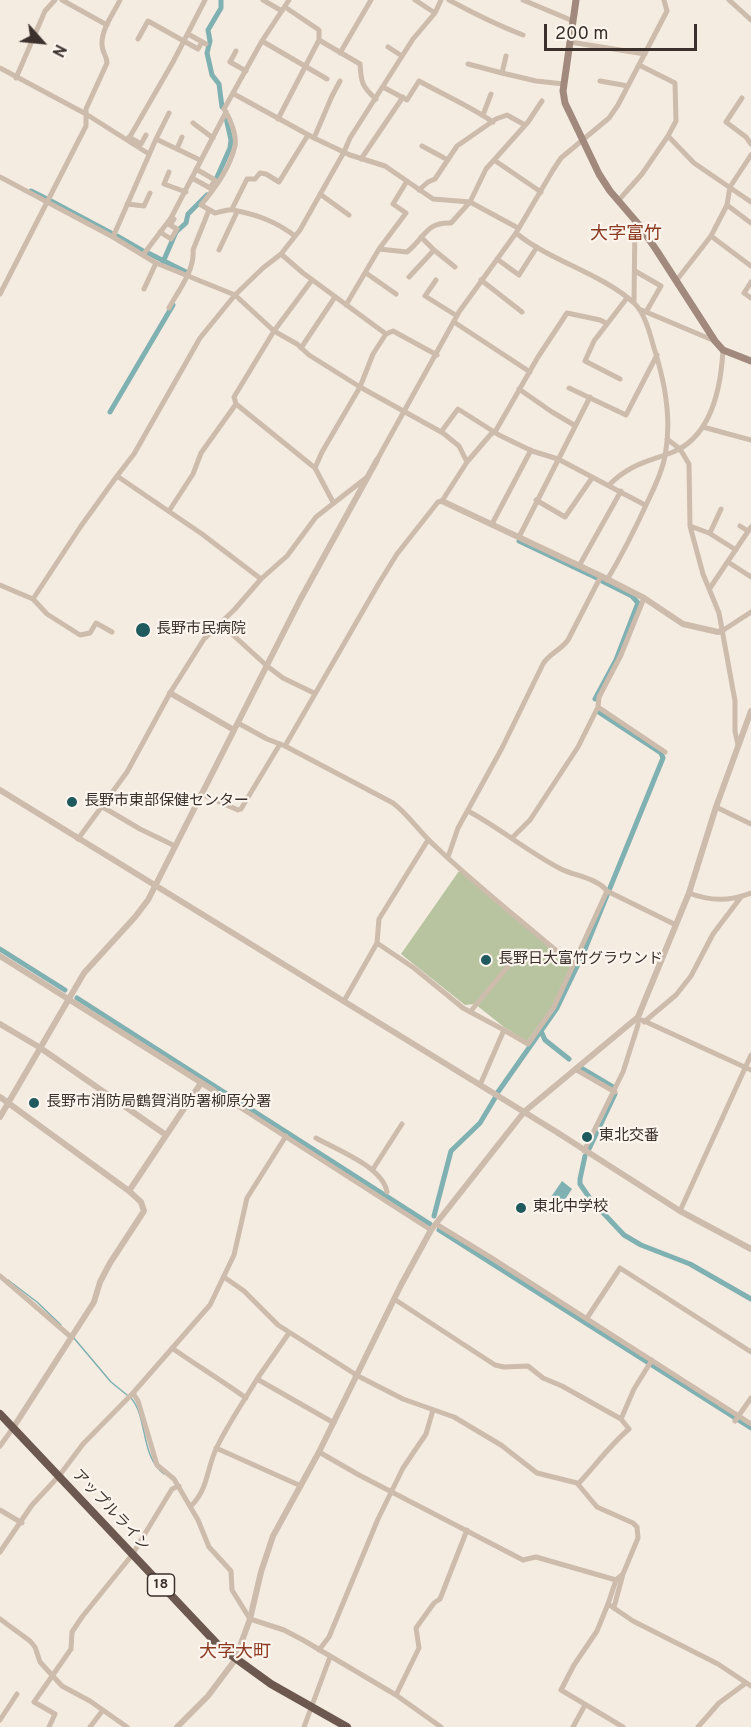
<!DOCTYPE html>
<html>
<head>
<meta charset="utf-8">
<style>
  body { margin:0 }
  #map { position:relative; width:751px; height:1727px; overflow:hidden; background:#f4ebe1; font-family:Overpass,sans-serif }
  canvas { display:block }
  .north { position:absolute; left:12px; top:12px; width:60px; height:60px; -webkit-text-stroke:4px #fbf5ee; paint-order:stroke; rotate:117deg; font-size:16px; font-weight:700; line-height:24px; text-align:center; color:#3b302b }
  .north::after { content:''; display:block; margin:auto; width:21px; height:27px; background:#3b302b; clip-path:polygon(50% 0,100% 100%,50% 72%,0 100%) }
  .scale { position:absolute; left:544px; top:24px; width:153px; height:27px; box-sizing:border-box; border:3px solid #3b302b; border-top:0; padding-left:8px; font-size:18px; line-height:21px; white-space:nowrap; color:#3b302b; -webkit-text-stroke:4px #fbf5ee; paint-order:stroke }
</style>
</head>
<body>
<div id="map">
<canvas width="751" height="1727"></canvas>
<div class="north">N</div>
<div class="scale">200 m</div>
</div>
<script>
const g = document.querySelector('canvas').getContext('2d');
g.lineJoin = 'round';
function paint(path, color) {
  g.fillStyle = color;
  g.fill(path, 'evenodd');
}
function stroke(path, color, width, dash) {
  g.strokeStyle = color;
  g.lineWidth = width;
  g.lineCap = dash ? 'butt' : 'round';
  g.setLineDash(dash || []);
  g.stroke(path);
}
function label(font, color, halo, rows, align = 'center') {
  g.font = font + ' Overpass,"Noto Sans JP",sans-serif';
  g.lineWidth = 4.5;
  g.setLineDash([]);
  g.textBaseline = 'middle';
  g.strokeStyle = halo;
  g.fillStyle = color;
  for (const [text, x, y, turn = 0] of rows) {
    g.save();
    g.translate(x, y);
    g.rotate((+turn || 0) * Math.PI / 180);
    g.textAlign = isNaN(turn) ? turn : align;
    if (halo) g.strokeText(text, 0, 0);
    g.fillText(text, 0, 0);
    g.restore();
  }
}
const green = new Path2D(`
  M459 871 571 965 553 1006 527 1041 504 1027 475 1004 465 1005 401 954Z`);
const water = new Path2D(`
  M562 1181 572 1189 562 1204 551 1197Z`);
const stream = new Path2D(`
  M8 1280 37 1302 61 1325
  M73 1337 111 1382 127 1395
  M131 1398C148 1417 140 1456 164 1474`);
const canal = new Path2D(`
  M221 0V8L208 30 210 41 207 53 212 75 219 84 222 107
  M214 184 230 148 231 140 226 118
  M31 191 47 199
  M51 201 111 233
  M117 236 143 251
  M148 253 186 272
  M163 262 176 232 186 223 188 214 207 195
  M110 412 173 305
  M519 541 597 578
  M595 699 616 660 638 603 632 596 602 581
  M0 949 65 990
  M77 998 430 1224
  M541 1031 545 1040 569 1059
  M581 1068 613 1087
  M498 1092 557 1008 583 954 663 758 661 753 597 711
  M589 1149 615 1094
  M585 1156 580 1179V1184L591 1200 624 1235 641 1245 690 1264 751 1299
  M434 1216 451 1151 480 1123 495 1098
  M439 1230 751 1428`);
const minor = new Path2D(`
  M62 0 107 25
  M263 0 282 11
  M289 0 262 41 224 109C230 118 237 135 235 146 230 168 215 188 201 205L215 213C220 212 229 209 233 210 258 215 275 221 295 236
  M415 0 435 13
  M449 0C473 13 497 25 523 35
  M523 0 573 21
  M729 0 751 20
  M188 34 206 44
  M138 39 148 21 198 49 202 42
  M319 40 360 64C361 82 362 87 376 99
  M262 41 327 79
  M570 42 645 54
  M388 47 402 56
  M236 51 230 62 246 71
  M340 53 371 0
  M506 56 502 73 536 81 564 84
  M468 64 502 73
  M639 65 675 83 676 121 668 136 694 163 751 202
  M0 68 86 114 149 154
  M16 78 45 11 55 0
  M600 81 628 86
  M383 87 407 100 419 81C444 95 470 106 493 122
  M234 94 314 138 350 155 385 166 433 199 470 202 518 228
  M742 98 726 122 746 137 751 144
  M483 115 491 94
  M278 119 319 40V30L285 7
  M193 123 213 138
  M129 137 141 144 146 135
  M314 138 332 96 340 81
  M156 139 169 113
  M128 140 173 62 205 0
  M422 146 448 160
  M177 149 182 137
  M361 159 403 97
  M494 160 541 192
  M169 172 164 184 186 192
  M0 177 113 237 156 263 235 295 274 331 297 344 309 355 360 387 322 452 315 468
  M192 178 210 188 215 180 196 169
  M419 190 428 182 435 179 457 146 496 119 507 115 525 125
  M320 194 349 215
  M618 201 642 174 668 136
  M127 204 144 206 150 193
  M727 205 751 223
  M232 209 247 179H255L260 173 266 174 279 182 308 135
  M160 232 171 239 177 229 170 225 174 219
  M516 233C550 261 601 273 634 303 645 313 650 334 654 348 665 382 672 421 665 456 662 473 654 488 647 503 635 529 622 555 607 580
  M711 236 751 266
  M113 237 156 139 200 160
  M379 249 407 252C425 238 425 222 451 223L470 202 486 169 528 122 542 101
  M219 250 237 212
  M434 250 455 267
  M281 254 303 273 386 334 393 331 437 355
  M143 255 171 218 226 112
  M497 259 519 275 537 247
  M635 271 661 286 646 312
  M366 273 396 294
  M409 277 434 250 421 237
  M436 280 425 296 457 316
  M481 280 522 312
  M676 281 711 236 727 205 730 187 751 155
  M751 282 744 293 751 298
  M144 289 156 263
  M0 294 86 126V109L107 63C107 56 102 52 102 45 101 29 114 13 120 0
  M634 302 635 221
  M346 305 379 249 406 213 393 204 407 181
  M169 308C178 291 195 270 193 250L209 210
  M639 309 715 341
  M454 322 530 372
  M274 331 234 397 236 404 315 468 333 502
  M274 331 312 280
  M386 334 373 354 360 387 443 433 459 446 467 462
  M301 348 335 297
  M620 379 585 361 594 341 627 298
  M569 388 626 415 657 355
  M519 389 552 412 574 425
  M703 427 751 440
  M441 432 458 409 499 435 532 451 558 459 645 505
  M667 439 680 449 689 464 690 526 703 574 719 613 735 701V731L738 745
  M377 460 459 312 516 233 553 170 561 158 609 118 618 105 667 11 664 0
  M117 476 134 454 200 338 235 295 263 268 281 254 300 230 344 152 350 138 413 39 435 13 441 0
  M609 485C630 464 647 462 673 452 712 436 721 386 723 350
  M536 500 565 517 592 478
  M169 511 193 474 201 453 236 404
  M492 524 531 450
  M690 526 709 533 736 550
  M740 526 748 531
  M710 533 721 509
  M519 537 590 397
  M728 562 751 577
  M579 566 621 491
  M0 585 33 599
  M710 588 751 527
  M644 598 621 655 599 697 598 707 665 752
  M221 624 267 666 283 678 314 693
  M722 631 751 612
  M112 632 96 623 90 633 80 635 47 614 33 599 81 526 117 476 202 534 261 579
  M238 723 267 739 285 746 393 803C409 815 420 833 435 846 479 888 527 925 573 965
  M285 746 379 583 397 554 438 502 442 501 467 462 491 434 495 432 538 357 567 313 600 320 606 323
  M201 794 238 810 241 809 280 744
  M101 806 140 829 175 846
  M716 807 751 824
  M468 811C500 828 528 852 561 869 575 876 597 878 607 891
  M512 838 530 820 578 747 598 707
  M78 839 127 772 170 693 204 639 235 609 261 579 287 556 316 517 366 478
  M448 857 458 828 502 748 543 664C549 654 561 650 568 640L601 576
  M689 893C709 901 731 901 751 893
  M377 943 414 968 463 1008 504 1030
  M344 1001 377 943 379 919 428 840
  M470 1012 516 957
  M642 1020 751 1070
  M644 1022 676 995 691 976 713 934 741 897
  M575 1069 615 1092
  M480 1085 504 1030 528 1044 554 1007 607 891 676 925
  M213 1090 431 1230
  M316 1138C337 1150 383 1167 387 1192
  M584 1151 623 1072 638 1025V1017
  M373 1169 402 1124
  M680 1211 751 1055
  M436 1224 490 1257 751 1424
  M0 1276 71 1337
  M224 1277 244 1291 278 1325 358 1376 403 1399 454 1417 501 1445 537 1473 577 1483 597 1507 633 1523 637 1527 638 1538 623 1574 616 1580 608 1604 597 1631 574 1665 561 1690 623 1727
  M394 1299 495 1365 504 1367 528 1366 543 1378 562 1386 621 1419
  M587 1318 620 1268 751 1352
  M172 1348C196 1365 221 1380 246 1398
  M257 1379 289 1333
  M133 1393 138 1401 157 1465 174 1479 198 1520 209 1547 231 1571 232 1590 250 1619 284 1630 303 1640 396 1695 441 1727
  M735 1421 751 1398
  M0 1446 13 1428
  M216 1448 301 1486
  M319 1452 359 1475 523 1560 536 1557 616 1580
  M578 1484C595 1466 610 1445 629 1429L621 1419 634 1389 652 1360
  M191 1506C209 1488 206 1469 217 1447 228 1424 244 1401 257 1379L334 1423
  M0 1510 22 1523
  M0 1552 32 1505 59 1476 83 1444 133 1393 210 1305 234 1255 247 1198 286 1136
  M608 1604 633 1621 718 1664 751 1686
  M614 1607 623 1574
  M0 1619 30 1641 35 1647 40 1662 62 1686 90 1701 127 1727
  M319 1650 329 1637 378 1519 403 1468 426 1434 433 1410
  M396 1695 419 1648 416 1628 434 1603 440 1599 467 1530
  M0 1720 17 1694
  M49 1727 55 1714 34 1702 71 1649 72 1632 82 1617 132 1555 172 1489 179 1486
  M90 1727 103 1710
  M304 1727 330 1657
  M573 1727 585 1705
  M698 1727 719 1703 746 1683`);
const tertiary = new Path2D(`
  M442 501 601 576 644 598 683 624 718 632 722 631
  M170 693 234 730
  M0 790 555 1131 680 1211 751 1249
  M0 956 213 1090
  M0 1024 39 1047 166 1135
  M0 1097 129 1191 141 1202 144 1211 110 1263 100 1282 94 1302 13 1428
  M0 1117 84 973 135 917 148 900 300 600 377 460
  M129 1191 201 1083
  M177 1727 208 1696 235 1660 250 1619 261 1572 273 1536 319 1452 401 1285 431 1230 524 1112 638 1017 689 893 716 807 751 711`);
const secondary = new Path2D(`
  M576 0 563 91 565 103 599 174 610 191 640 226 657 251 715 341 723 350 751 361`);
const trunk = new Path2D(`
  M0 1414 220 1647 271 1684 347 1727`);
const markers = [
  [143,630,8,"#1f5a5e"],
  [72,802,6,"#1f5a5e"],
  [486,960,6,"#1f5a5e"],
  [34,1103,6,"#1f5a5e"],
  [587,1137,6,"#1f5a5e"],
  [521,1208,6,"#1f5a5e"]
];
const shields = [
  [161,1585,27]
];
const shieldNames = [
  ["18",161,1585]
];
const poiNames = [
  ["長野市民病院",156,630],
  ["長野市東部保健センター",84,802],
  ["長野日大富竹グラウンド",498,960],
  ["長野市消防局鶴賀消防署柳原分署",46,1103],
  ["東北交番",599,1137],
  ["東北中学校",533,1208]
];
const streetNames = [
  ["アップルライン",110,1511,47]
];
const quarterNames = [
  ["大字富竹",626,235],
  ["大字大町",235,1653]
];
paint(green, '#b8c4a0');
paint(water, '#7fb0b2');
stroke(stream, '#7fb0b2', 1.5);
stroke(canal, '#7fb0b2', 5);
stroke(minor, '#cdbbac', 5);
stroke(tertiary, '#cdbbac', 6);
stroke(secondary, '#a18a7d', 7);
stroke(trunk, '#6c584f', 8);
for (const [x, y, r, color] of markers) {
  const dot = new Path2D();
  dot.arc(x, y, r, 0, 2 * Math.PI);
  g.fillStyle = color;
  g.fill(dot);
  stroke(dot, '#fbf5ee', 2);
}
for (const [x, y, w] of shields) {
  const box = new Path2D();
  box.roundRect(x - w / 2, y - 11, w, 22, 4.5);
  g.fillStyle = '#fbf5ee';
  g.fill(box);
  stroke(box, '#3b302b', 1.5);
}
label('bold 14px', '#3b302b', null, shieldNames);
label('15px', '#3b302b', '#fbf5ee', poiNames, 'left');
label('15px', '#3b302b', '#fbf5ee', streetNames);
label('18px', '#8c3b22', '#fbf5ee', quarterNames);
</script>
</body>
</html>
